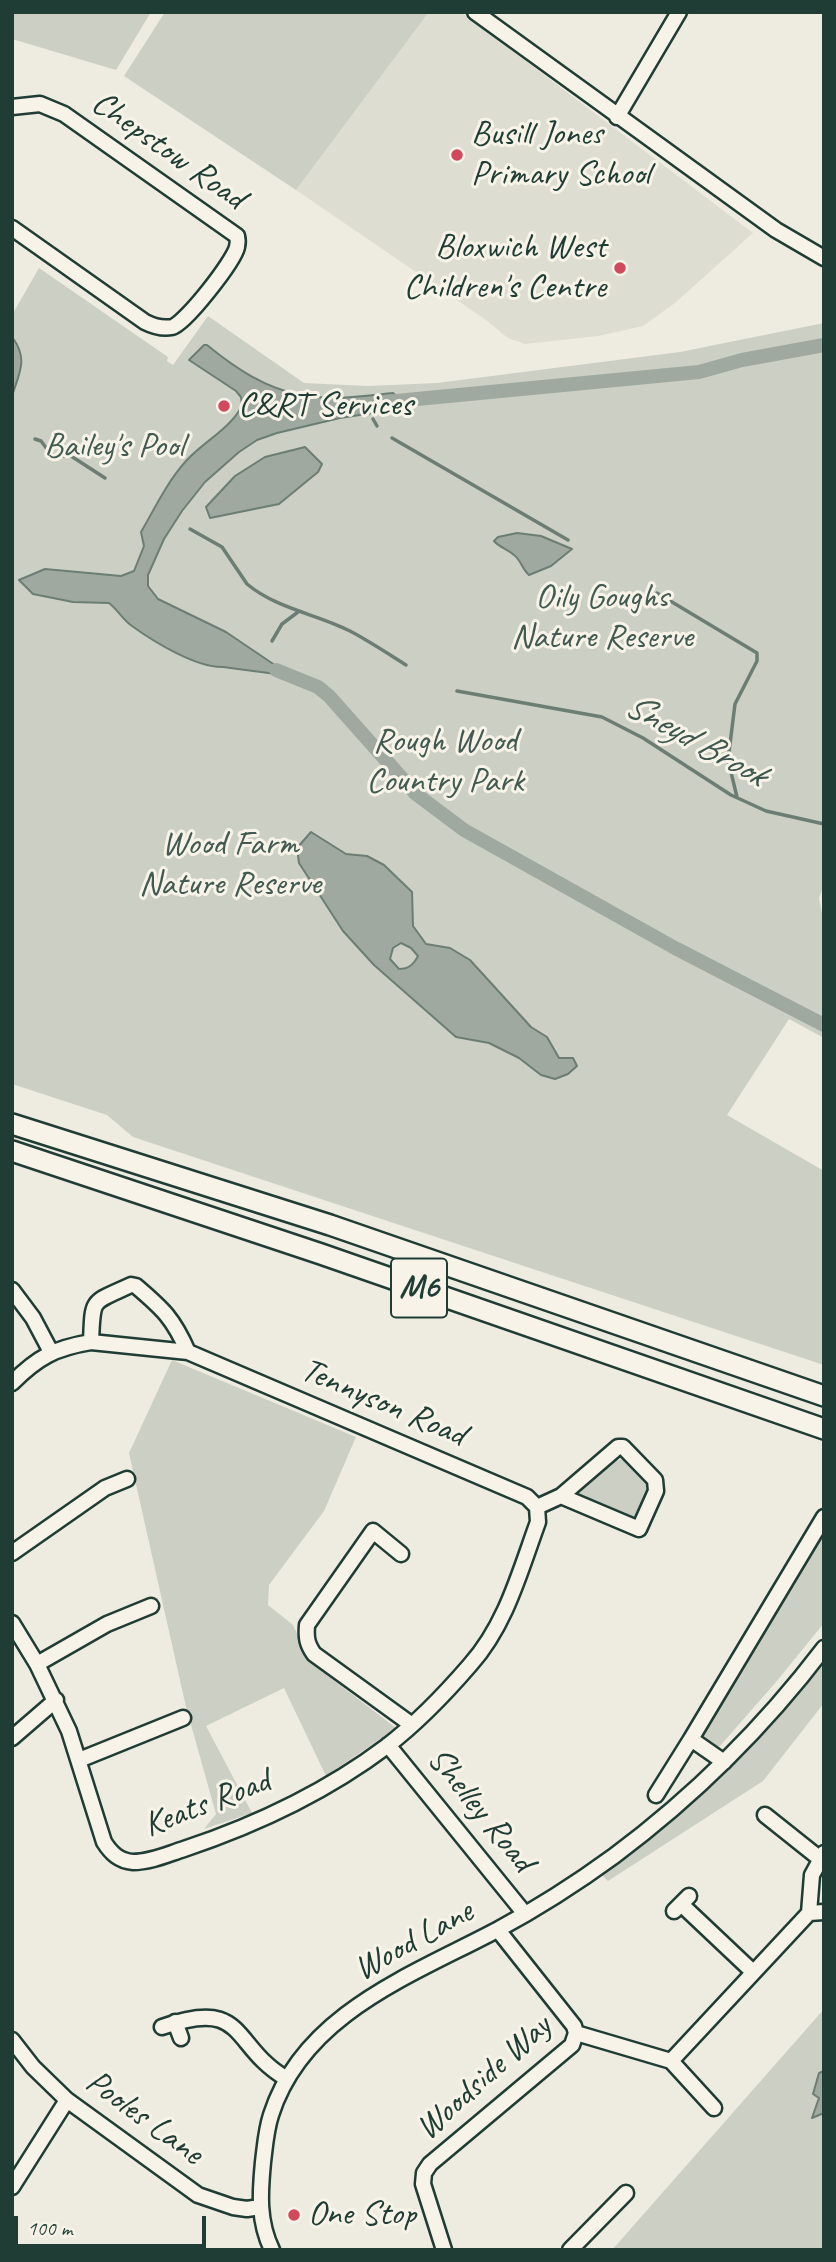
<!DOCTYPE html>
<html>
<head>
<meta charset="utf-8">
<style>
  body { margin:0 }
  #map { position:relative; width:836px; height:2262px; overflow:hidden; background:#eeece1; font-family:Caveat,sans-serif }
  canvas { display:block }
  .frame { position:absolute; inset:0; border:14px solid #1f3d34; pointer-events:none }
  .scale { position:absolute; left:14px; top:2216px; width:192px; height:32px; box-sizing:border-box; border:4px solid #1f3d34; border-top:0; padding-left:9px; font-size:21px; line-height:24px; white-space:nowrap; color:#1f3d34; -webkit-text-stroke:5px #f7f3e8; paint-order:stroke }
</style>
</head>
<body>
<div id="map">
<canvas width="836" height="2262"></canvas>
<div class="frame"></div>
<div class="scale">100 m</div>
</div>
<script>
const g = document.querySelector('canvas').getContext('2d');
g.lineJoin = 'round';
function paint(path, color) {
  g.fillStyle = color;
  g.fill(path, 'evenodd');
}
function stroke(path, color, width, dash) {
  g.strokeStyle = color;
  g.lineWidth = width;
  g.lineCap = dash ? 'butt' : 'round';
  g.setLineDash(dash || []);
  g.stroke(path);
}
function label(font, color, halo, rows, align = 'center') {
  g.font = font + ' Caveat,sans-serif';
  g.lineWidth = 6;
  g.setLineDash([]);
  g.textBaseline = 'middle';
  g.strokeStyle = halo;
  g.fillStyle = color;
  for (const [text, x, y, turn = 0] of rows) {
    g.save();
    g.translate(x, y);
    g.rotate((+turn || 0) * Math.PI / 180);
    g.textAlign = isNaN(turn) ? turn : align;
    if (halo) g.strokeText(text, 0, 0);
    g.fillText(text, 0, 0);
    g.restore();
  }
}
const built = new Path2D(`
  M429 12H461L753 233 675 303 643 326 598 336 525 344 508 338 486 320 296 190Z`);
const green = new Path2D(`
  M12 12H151L116 70 12 39Z
  M165 12H429L296 190 124 76Z
  M39 268 168 357 167 361 173 365 208 316 304 383 368 386 437 383 680 352 824 323V885L819 898 824 924V1038L789 1019 727 1115 824 1171V1365L133 1137 107 1115 12 1084V315Z
  M172 1360 356 1437 324 1511 269 1585 268 1605 293 1625 310 1662 396 1728 326 1776 284 1688 206 1726 252 1813 204 1829 216 1814 186 1707 129 1453Z
  M621 1459 640 1471 651 1486 639 1514 629 1519 575 1498C584 1480 603 1466 621 1459Z
  M824 1528V1623L776 1682 720 1746 712 1748 705 1743 702 1735Z
  M824 1660V1703L763 1781 608 1881 602 1875 732 1767 780 1716Z
  M824 2009V2250H612Z`);
const water = new Path2D(`
  M12 337C29 359 19 373 12 396Z
  M204 345H207C235 368 266 389 302 395 331 401 364 396 393 393L402 401 393 410 340 418 277 433 257 440 239 452 205 482 182 511 164 539 148 575V586L158 599 226 632 291 676 223 667C197 668 154 642 132 626 123 620 118 610 109 603L73 602 33 594 19 580 45 569 121 576 134 571 144 546 141 532C155 508 167 482 186 461 203 442 230 429 242 406L241 397 236 391 189 360Z
  M305 447 322 464 318 472 279 504 210 518 206 507 235 476 265 457Z
  M517 533 541 536 572 549 551 566 529 575C522 569 521 560 514 555 508 549 500 548 494 541L498 537Z
  M311 832 346 854 367 856 384 865 412 892 413 926 426 944 450 948 470 960 531 1027 547 1037 559 1058H573L577 1066 568 1074 555 1079 541 1075 519 1058 489 1043 456 1037 374 965 343 931 299 863 297 848ZM401 943 411 948 418 956C414 964 409 969 399 969L390 959 393 948Z
  M824 2071V2113L812 2118 819 2098 813 2094 819 2073Z`);
const stream = new Path2D(`
  M373 419 377 426
  M392 438 568 540
  M35 439 41 441 50 453 55 456H71L105 478
  M190 529 222 547 247 584C277 609 317 614 350 631 369 641 387 653 406 665
  M657 593 757 653V661L735 704 728 760 737 797
  M272 641 282 624 298 612
  M457 691 602 717 643 738 731 795 766 811 824 824`);
const canal = new Path2D(`
  M386 402 699 372 742 360 824 345
  M276 670 318 687 329 696 416 794 464 830 675 948 824 1025`);
const minor = new Path2D(`
  M475 12 776 230 824 258
  M12 107 40 104 64 114 237 236C238 240 238 243 237 247 234 261 185 324 172 327 162 329 153 326 145 322L12 228
  M617 117 679 12
  M12 1290 33 1318 51 1352
  M91 1342C93 1297 90 1304 131 1285L136 1286C163 1309 173 1318 188 1352
  M12 1383C38 1357 55 1348 91 1342L188 1352 527 1497 537 1507 538 1522C520 1571 506 1625 470 1665 445 1694 417 1723 387 1746 326 1792 256 1825 184 1849 168 1854 151 1862 133 1862 119 1861 111 1853 104 1842L69 1731 37 1664 12 1623
  M537 1507 561 1496 618 1447H623L655 1480 656 1491 639 1529 561 1496
  M12 1553 105 1488 127 1479
  M401 1554 373 1531 307 1625C306 1638 307 1644 314 1654L412 1725
  M37 1664 107 1624 151 1606
  M12 1738 56 1700
  M388 1745 525 1914
  M79 1760 183 1718
  M724 1762 691 1739 824 1517
  M656 1795 691 1739
  M765 1815 819 1858
  M681 1904 753 1972
  M674 1911 689 1896
  M809 1913 824 1912
  M498 1930 574 2026 576 2033
  M175 2022 181 2038
  M162 2027C248 1997 230 2046 287 2079
  M12 2040 33 2067 67 2100 198 2195 233 2207 247 2209 260 2207
  M671 2061 714 2108
  M12 2187 67 2100
  M272 2250C258 2221 260 2193 263 2162 265 2146 266 2130 271 2115 303 2014 412 1975 497 1930 538 1908 577 1883 614 1856 693 1797 764 1727 824 1648
  M444 2250 423 2184 424 2173 430 2164 572 2045 576 2033 671 2061 809 1913 812 1875 824 1853
  M570 2250 626 2193`);
const highway = new Path2D(`
  M12 1124 330 1225 824 1396
  M12 1151 321 1254 824 1429`);
const markers = [
  [457,155,7,"#d1495b"],
  [620,268,7,"#d1495b"],
  [224,406,7,"#d1495b"],
  [294,2215,7,"#d1495b"]
];
const shields = [
  [419,1288,56]
];
const shieldNames = [
  ["M6",419,1288]
];
const poiNames = [
  ["Busill Jones",471,135],
  ["Primary School",471,175],
  ["Bloxwich West",606,248,"right"],
  ["Children's Centre",606,288,"right"],
  ["C&RT Services",238,406],
  ["One Stop",308,2215]
];
const streetNames = [
  ["Chepstow Road",168,151,35],
  ["Tennyson Road",383,1403,23],
  ["Keats Road",207,1804,-21],
  ["Shelley Road",480,1810,51],
  ["Wood Lane",414,1941,-29],
  ["Woodside Way",484,2078,-42],
  ["Pooles Lane",144,2118,36]
];
const parkNames = [
  ["Bailey's Pool",114,447],
  ["Oily Goughs",602,598],
  ["Nature Reserve",602,638],
  ["Rough Wood",445,742],
  ["Country Park",445,782],
  ["Wood Farm",230,845],
  ["Nature Reserve",230,885]
];
const waterNames = [
  ["Sneyd Brook",695,741,29]
];
paint(built, '#ddddd2');
paint(green, '#cccfc4');
paint(water, '#9fa99f');
stroke(water, '#6c7e74', 2);
stroke(stream, '#6c7e74', 3.5);
stroke(canal, '#9fa99f', 14);
stroke(minor, '#1f3d34', 19);
stroke(highway, '#1f3d34', 24);
stroke(minor, '#f7f3e8', 14);
stroke(highway, '#f7f3e8', 19);
for (const [x, y, r, color] of markers) {
  const dot = new Path2D();
  dot.arc(x, y, r, 0, 2 * Math.PI);
  g.fillStyle = color;
  g.fill(dot);
  stroke(dot, '#f7f3e8', 2.5);
}
for (const [x, y, w] of shields) {
  const box = new Path2D();
  box.roundRect(x - w / 2, y - 29.5, w, 59, 5);
  g.fillStyle = '#f7f3e8';
  g.fill(box);
  stroke(box, '#1f3d34', 2);
}
label('bold 33px', '#1f3d34', null, shieldNames);
label('35px', '#1f3d34', '#f7f3e8', poiNames, 'left');
label('35px', '#1f3d34', '#f7f3e8', streetNames);
label('35px', '#425a51', '#f7f3e8', parkNames);
label('italic 37px', '#3f584f', '#f7f3e8', waterNames);
</script>
</body>
</html>
